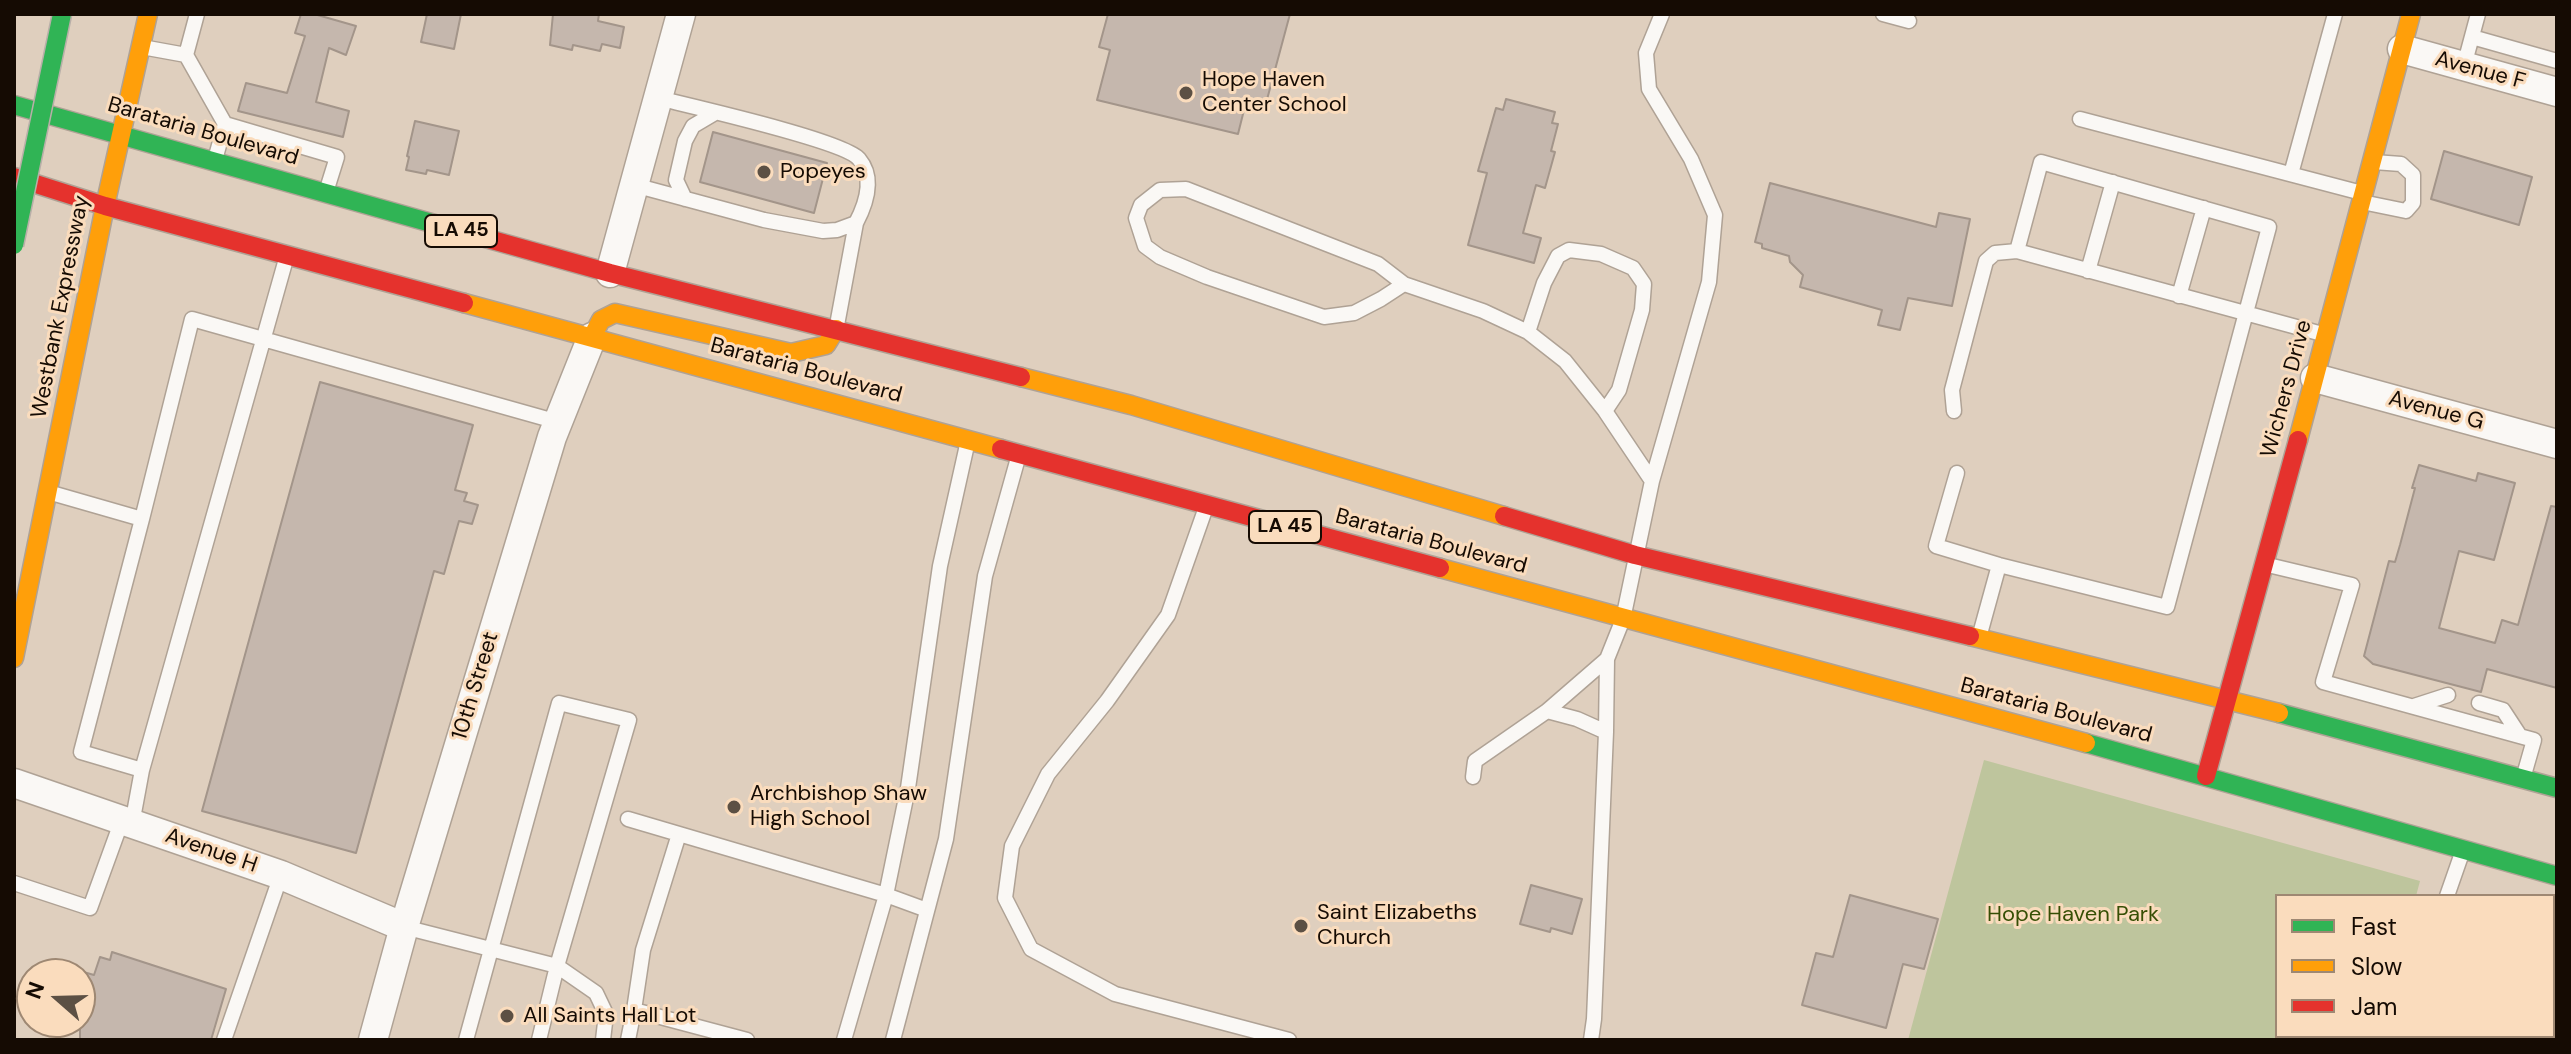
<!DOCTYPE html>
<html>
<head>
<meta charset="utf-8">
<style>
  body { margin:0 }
  #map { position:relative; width:2571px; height:1054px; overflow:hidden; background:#dfcfbe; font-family:"DM Sans",sans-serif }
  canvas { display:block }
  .frame { position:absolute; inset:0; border:16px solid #150b03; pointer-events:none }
  .legend { position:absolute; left:2275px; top:894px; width:280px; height:144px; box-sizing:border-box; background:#fadcbd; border:2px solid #9e8873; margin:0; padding:10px 14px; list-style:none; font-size:24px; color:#150b03 }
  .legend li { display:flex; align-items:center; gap:16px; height:40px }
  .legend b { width:40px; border:2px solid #9e8873 }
  .north { position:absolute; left:16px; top:958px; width:80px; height:80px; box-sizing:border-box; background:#fadcbd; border:2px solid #9e8873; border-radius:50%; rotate:290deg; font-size:22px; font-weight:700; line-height:32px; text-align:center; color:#150b03 }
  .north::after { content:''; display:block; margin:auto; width:28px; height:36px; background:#5c5044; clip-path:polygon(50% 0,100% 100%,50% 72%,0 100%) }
</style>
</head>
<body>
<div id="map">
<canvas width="2571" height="1054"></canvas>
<div class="frame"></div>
<ul class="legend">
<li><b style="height:10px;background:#30b455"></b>Fast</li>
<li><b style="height:10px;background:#ff9f0a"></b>Slow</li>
<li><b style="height:10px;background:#e5322d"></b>Jam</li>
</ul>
<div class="north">N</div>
</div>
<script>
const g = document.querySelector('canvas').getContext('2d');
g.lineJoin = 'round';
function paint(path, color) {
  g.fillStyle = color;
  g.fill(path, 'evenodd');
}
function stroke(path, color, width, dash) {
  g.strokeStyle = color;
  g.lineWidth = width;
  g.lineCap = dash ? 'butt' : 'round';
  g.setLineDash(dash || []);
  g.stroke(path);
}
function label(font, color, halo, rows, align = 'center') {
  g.font = font + ' "DM Sans",sans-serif';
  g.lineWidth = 6;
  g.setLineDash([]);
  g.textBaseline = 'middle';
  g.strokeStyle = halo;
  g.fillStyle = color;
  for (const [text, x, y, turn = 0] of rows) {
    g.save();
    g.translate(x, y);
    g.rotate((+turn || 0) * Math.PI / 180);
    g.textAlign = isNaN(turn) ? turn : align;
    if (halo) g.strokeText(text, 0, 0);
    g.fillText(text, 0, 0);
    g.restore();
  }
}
const green = new Path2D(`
  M1984 760 2420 881 2416 896H2277V1036H2379L2378 1040H1908Z`);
const building = new Path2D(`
  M301 14H314L356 26 346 55 329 48 316 102 349 111 343 137 238 111 246 83 287 93 305 36 295 33Z
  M427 14H461L454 49 421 42Z
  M553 14H599L598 21 624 27 620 48 602 44 600 51 573 45 572 50 550 45Z
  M1108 14H1290L1265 107 1246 102 1238 134 1097 100 1110 50 1099 47Z
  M1506 99 1555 112 1552 123 1558 124 1551 151 1555 152 1545 188 1536 185 1523 233 1541 238 1534 263 1468 245 1487 173 1478 171 1496 108 1503 110Z
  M415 121 459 131 449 175 427 170 426 174 406 170 409 157 407 156Z
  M713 132 827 163 814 213 700 182Z
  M2444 151 2532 177 2519 225 2431 199Z
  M1770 183 1936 227 1939 213 1970 219 1952 306 1908 298 1900 330 1878 325 1882 310 1800 287 1803 275 1790 262 1789 256 1762 248V244L1755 242Z
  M320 382 473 425 455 490 467 493 464 501 478 505 472 524 459 521 444 574 434 571 356 853 202 811Z
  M2419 465 2476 481 2478 473 2515 483 2494 560 2459 551 2439 628 2495 643 2502 620 2518 625 2551 506 2557 507V688L2487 669 2481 692 2373 664 2364 656 2389 561 2395 562 2400 545 2415 488H2412Z
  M1531 885 1582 899 1572 934 1551 928 1550 932 1520 924Z
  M1850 895 1938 919 1924 969 1903 964 1886 1028 1802 1005 1816 953 1833 957Z
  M112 952 226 989 211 1040H80V971L94 975 100 957 110 960Z`);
const lane = new Path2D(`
  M1883 14 1909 21
  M2472 37 2557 61
  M142 47 186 55 225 124
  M186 55 197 14
  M2464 66 2478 14
  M2080 119 2362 193
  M216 156 225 124 337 157 327 189
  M2291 174 2335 14
  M634 185 764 220 823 231 837 230 856 223C866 204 875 178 859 159 845 141 690 106 658 98
  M685 199 676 180 685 141 693 126 715 113
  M2362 202 2406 211 2413 203V175L2401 164 2374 162
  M2088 271 2113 182
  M1404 284 1381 299 1354 313 1324 317 1207 277 1160 257 1145 246 1136 218 1141 205 1160 190 1186 189 1378 264 1404 284 1483 311 1528 332 1565 361 1605 411 1652 481
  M2179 296 2204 208
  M837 325 856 223
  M1528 332 1544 283 1558 256 1569 250 1601 254 1633 268 1644 284 1642 310 1619 390 1605 411
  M1954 411 1952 390 1986 261 1995 253 2017 251
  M1957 473 1936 546 1999 565 2167 607 2269 227 2041 162 2017 251 2326 335
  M48 492 142 519 192 319 558 422
  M1205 510 1168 615 1107 701 1048 774 1012 846 1005 898 1031 949 1115 994 1289 1040
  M2268 565 2352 585 2323 682 2534 740 2524 775
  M1980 634 1999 565
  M2479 703 2503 710 2520 736
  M2414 706 2448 695
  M1547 711 1577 719 1606 732
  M142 770 286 259
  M1473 777 1475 761 1547 711 1607 659
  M628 819 886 895 927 910
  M132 824 142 770 81 752 142 519
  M679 834 643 950 634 1010 747 1040
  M14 883 90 908 122 820
  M2447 896 2462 853
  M404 927 557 966 596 993 606 1014 603 1040
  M2553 979 2557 962
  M224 1040 281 875
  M466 1040 559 703 629 720 557 966 539 1040
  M628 1040 634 1010
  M844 1040 886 895 908 788 940 566 967 445
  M893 1040 946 839 985 576 1018 458
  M1591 1040 1594 1019 1606 732 1607 659 1623 619 1652 481 1709 282 1715 215 1691 159 1649 89 1646 53 1662 14
  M2403 1040 2404 1036
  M2538 1040 2539 1036`);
const street = new Path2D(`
  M2402 49 2557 92
  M610 273 681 14
  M2315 378 2557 444
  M14 783 281 875 404 927
  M373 1040 404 927 552 437 592 337`);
const fast = new Path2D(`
  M14 105 442 226
  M2279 713 2557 788
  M2086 743 2557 876`);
const slow = new Path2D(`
  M464 303 1001 449
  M593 335 601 320 615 313 791 353 826 345 836 329
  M1021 377 1131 405 1504 516
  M2298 440 2411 14
  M1440 568 2086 743
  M1970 636 2279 713
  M14 658 105 206 148 14`);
const jam = new Path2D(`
  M14 177 105 206 464 303
  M442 226 610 273 1021 377
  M1001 449 1440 568
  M1504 516 1635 555 1970 636
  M2206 776 2298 440`);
const fastBridge = new Path2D(`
  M14 245 62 14`);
const markers = [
  [1186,93,8,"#5c5044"],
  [764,172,8,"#5c5044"],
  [734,807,8,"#5c5044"],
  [1301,926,8,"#5c5044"],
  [507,1016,8,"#5c5044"]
];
const shields = [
  [461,231,72],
  [1285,527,72]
];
const shieldNames = [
  ["LA 45",461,231],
  ["LA 45",1285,527]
];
const streetNames = [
  ["Avenue F",2480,71,15],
  ["Barataria Boulevard",203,132,16],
  ["Westbank Expressway",61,307,-79],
  ["Barataria Boulevard",806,371,15],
  ["Wichers Drive",2287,389,-75],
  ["Avenue G",2436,411,15],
  ["Barataria Boulevard",1431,542,15],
  ["10th Street",476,686,-73],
  ["Barataria Boulevard",2056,711,15],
  ["Avenue H",211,851,19]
];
const poiNames = [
  ["Hope Haven",1202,80],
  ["Center School",1202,105],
  ["Popeyes",780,172],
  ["Archbishop Shaw",750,794],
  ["High School",750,819],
  ["Saint Elizabeths",1317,913],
  ["Church",1317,938],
  ["All Saints Hall Lot",523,1016]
];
const parkNames = [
  ["Hope Haven Park",2073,915]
];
paint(green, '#bec59d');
paint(building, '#c5b7ad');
stroke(building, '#a3958a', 2);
stroke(lane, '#afa295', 17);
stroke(street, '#afa295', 31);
stroke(fast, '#afa295', 21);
stroke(slow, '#afa295', 21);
stroke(jam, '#afa295', 21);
stroke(lane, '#faf8f5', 14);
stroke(street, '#faf8f5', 28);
stroke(fast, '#30b455', 18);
stroke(slow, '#ff9f0a', 18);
stroke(jam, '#e5322d', 18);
stroke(fastBridge, '#b8afa8', 21, []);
stroke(fastBridge, '#30b455', 18);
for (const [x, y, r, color] of markers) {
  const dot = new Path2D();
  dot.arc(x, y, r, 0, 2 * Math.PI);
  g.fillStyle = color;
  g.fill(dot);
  stroke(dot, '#fadcbd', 3);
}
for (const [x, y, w] of shields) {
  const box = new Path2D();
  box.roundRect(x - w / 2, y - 16, w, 32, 6);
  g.fillStyle = '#fadcbd';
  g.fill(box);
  stroke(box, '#150b03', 2);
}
label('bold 20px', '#150b03', null, shieldNames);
label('22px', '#150b03', '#fadcbd', streetNames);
label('22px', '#150b03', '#fadcbd', poiNames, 'left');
label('22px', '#364f05', '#fadcbd', parkNames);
</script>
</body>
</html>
